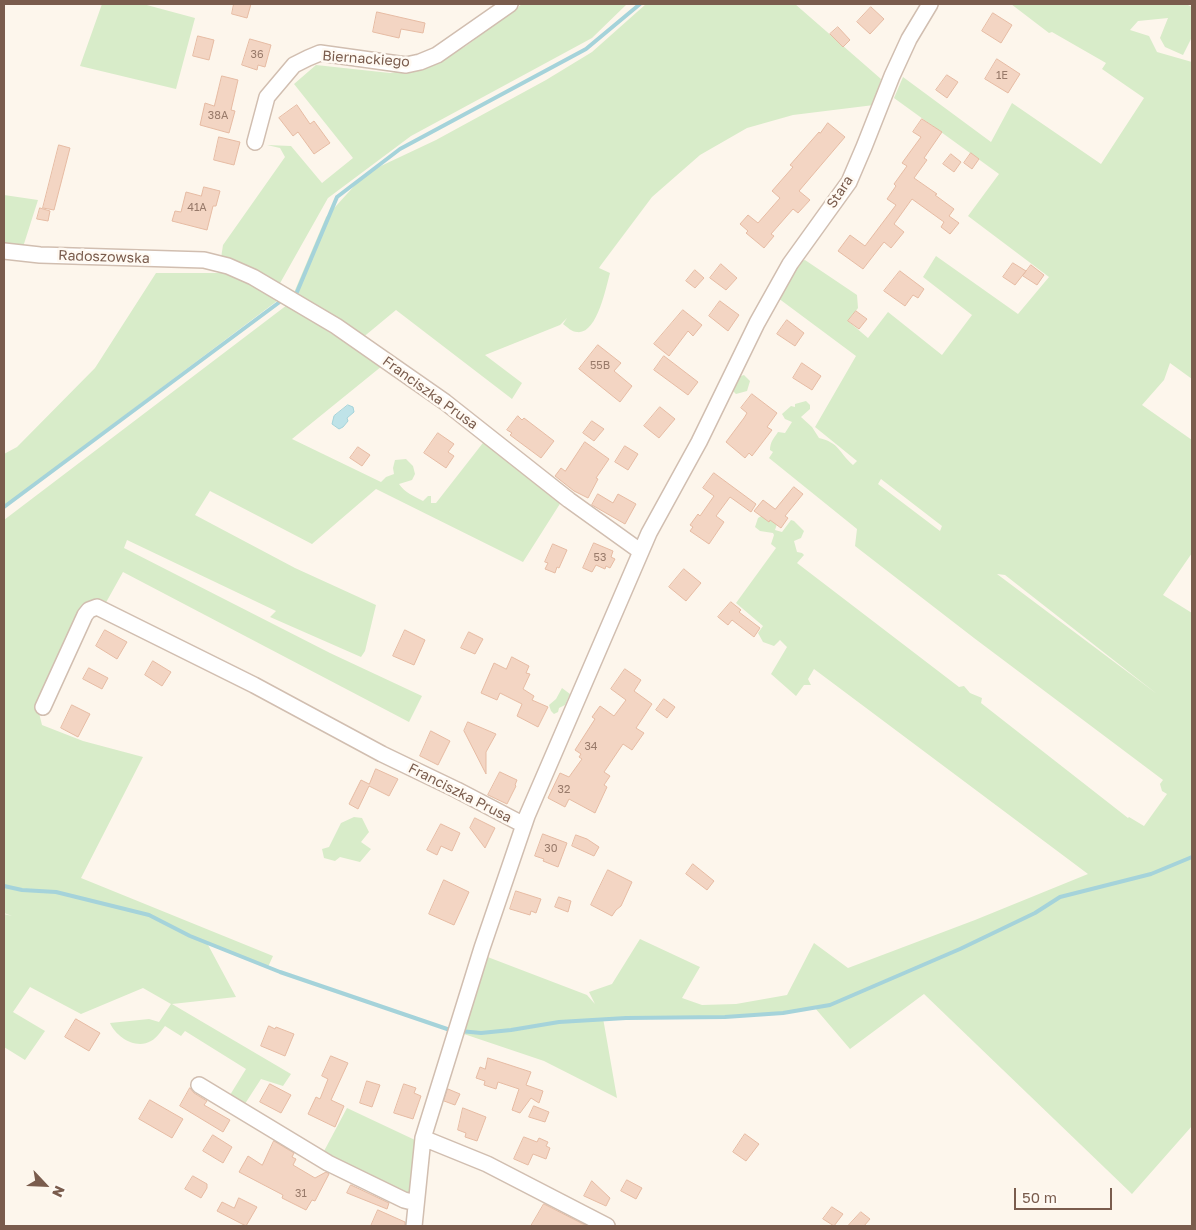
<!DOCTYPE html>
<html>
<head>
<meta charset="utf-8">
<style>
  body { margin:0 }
  #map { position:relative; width:1196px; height:1230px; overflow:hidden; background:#fdf6ec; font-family:"Golos Text",sans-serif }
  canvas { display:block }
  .frame { position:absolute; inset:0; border:5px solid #7a5c4d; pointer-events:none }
  .north { position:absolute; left:20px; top:1160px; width:50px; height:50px; -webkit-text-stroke:4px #fffaf3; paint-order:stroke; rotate:115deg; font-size:14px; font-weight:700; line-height:20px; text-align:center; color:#7a5c4d }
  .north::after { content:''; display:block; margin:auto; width:18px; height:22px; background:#7a5c4d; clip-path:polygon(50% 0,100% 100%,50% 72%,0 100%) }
  .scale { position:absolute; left:1014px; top:1188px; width:98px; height:22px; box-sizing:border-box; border:2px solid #7a5c4d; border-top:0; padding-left:6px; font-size:15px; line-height:18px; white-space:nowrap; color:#7a5c4d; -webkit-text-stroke:4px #fffaf3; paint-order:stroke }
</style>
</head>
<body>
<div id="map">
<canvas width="1196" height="1230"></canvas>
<div class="frame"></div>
<div class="north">N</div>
<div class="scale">50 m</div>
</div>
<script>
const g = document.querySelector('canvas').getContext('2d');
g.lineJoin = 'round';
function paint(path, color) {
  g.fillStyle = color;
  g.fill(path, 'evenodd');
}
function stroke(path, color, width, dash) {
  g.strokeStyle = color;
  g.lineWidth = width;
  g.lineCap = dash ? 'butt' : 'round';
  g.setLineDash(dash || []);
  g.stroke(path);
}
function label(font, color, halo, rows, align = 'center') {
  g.font = font + ' "Golos Text",sans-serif';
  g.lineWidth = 5;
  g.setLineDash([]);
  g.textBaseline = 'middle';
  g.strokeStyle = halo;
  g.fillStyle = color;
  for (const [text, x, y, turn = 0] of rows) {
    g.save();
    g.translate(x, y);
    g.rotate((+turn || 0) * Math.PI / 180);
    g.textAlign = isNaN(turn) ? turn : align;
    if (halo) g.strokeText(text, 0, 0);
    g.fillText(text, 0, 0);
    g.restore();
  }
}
const green = new Path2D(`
  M102 4H143L195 18 176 89 80 66Z
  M522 4H627L592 38 411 136 328 198 279 285 221 258 223 245 285 157 280 148 267 145 291 146 322 183 353 158 294 84 316 65 390 73 424 68 466 46Z
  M646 4H795L881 79 874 105 793 115 747 128 700 155 652 197 601 265 599 268 610 273C606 287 597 335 577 332 572 332 567 327 563 324L567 318 560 325 485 355 522 383 512 399 396 310 361 339 293 295 326 217 366 173 436 140 546 80 592 52Z
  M1011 4H1186L1192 7V39H1191L1183 55 1165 47 1160 38 1168 18 1138 21 1130 30 1149 36 1157 52 1192 62V311L1191 314 1192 379 1170 363 1164 380 1142 405 1192 440V553L1163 595 1192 613V1126L1132 1194 924 994 850 1049 815 1008 748 1016 603 1018 617 1098 544 1061 461 1033 485 956 587 995 595 1004 589 992 612 984 640 939 700 967 682 998 702 1005 736 1004 787 995 814 943 848 968 975 920 1088 874 814 669 808 679 811 685H804L796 696 771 674 787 647 780 640 774 646 763 642 758 633 763 626 736 603 776 548 771 544 774 535 773 533 760 531 755 527 758 518 766 513 777 524 775 530 782 532 791 520 794 521 804 531 801 538 794 541 797 552 802 553 804 555 797 563 959 687 964 686 970 693 982 698 981 703 1128 818 1129 817 1144 826 1167 794 1162 791 1160 784 1163 780 974 638 855 546 857 529 769 458 773 452 770 450C770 442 774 438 778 432L785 433 792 422 785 419 782 414 791 406 795 407V404L806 401 810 405V409L801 417 812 427 819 438C840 443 839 453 853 465L857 461 815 427 856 356 778 298 801 261 805 260 857 295 858 308 848 321 868 338 888 312 942 355 972 315 923 277 936 256 1018 314 1049 277 968 216 999 174 894 98 903 77 991 142 1012 103 1101 164 1144 98 1102 69 1106 63 1052 32 1049 33ZM881 479 942 526 940 531 878 484ZM997 574 1005 575 1157 694Z
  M4 195 38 200 23 247 4 243Z
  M156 273H231L277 301 4 506V454L17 447 95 368Z
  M287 305 382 366 292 439 381 482 386 477 394 474 393 468 395 460 406 459 413 466 415 474 412 480 399 484C405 493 414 496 423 501L428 496H431V503H436L486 439 563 499 523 562 376 489 312 544 210 491 195 515 295 568 376 605 365 651 361 657 270 617 276 611 127 540 124 548 330 653 422 696 409 722 123 572 104 606 96 603 38 709 42 725 83 741 143 757 81 878 273 956 268 967 207 943 236 997 172 1004 291 1074 283 1086 261 1079 241 1110 230 1095 246 1069 185 1031 181 1036 165 1026C161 1031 157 1038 151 1041 136 1050 116 1037 110 1023L149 1019 159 1022 171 1004 143 988 81 1014 30 987 13 1012 45 1031 25 1060 4 1047V914L12 916 4 913V520Z
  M744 375 750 381 747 391 736 394 731 389 735 378Z
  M562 688 570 694 565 705 559 708 558 712 554 714 551 711 549 705 556 699Z
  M354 817 362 818 369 832 361 842 371 849 360 862 340 857 335 861 324 858 322 849 329 847 341 823Z
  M347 1108 415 1140 412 1197 323 1153Z`);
const water = new Path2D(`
  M348 405 353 407 354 412 347 418 348 421 343 427 339 429 332 424 334 416Z`);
const stream = new Path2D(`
  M297 292 337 197 400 149 586 49 640 4
  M4 507 281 301
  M4 886 22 890 56 892 149 915 190 936 280 972 453 1031
  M460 1031 481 1033 511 1030 559 1022 626 1018 725 1017 783 1013 830 1005 960 949 1035 913 1060 897 1151 874 1192 857`);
const building = new Path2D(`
  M234 4H251L247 18 232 14Z
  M871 7 884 19 870 34 857 22Z
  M377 12 425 23 423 33 401 29 399 38 373 32Z
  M993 13 1012 25 1001 43 982 31Z
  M838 27 850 40 843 47 830 34Z
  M198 36 214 40 209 60 193 56Z
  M250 39 271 45 265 67 258 65 257 70 242 65Z
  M997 59 1020 74 1008 93 985 79Z
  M947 75 958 82 947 98 936 90Z
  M222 76 238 80 231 110 235 111 229 133 200 125 205 103 214 106Z
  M297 105 310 124 314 121 330 143 314 154 298 132 293 136 279 118Z
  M922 119 942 132 924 158 927 160 914 178 937 194 935 195 954 209 949 216 959 223 950 234 941 227 944 222 912 199 894 224 904 232 891 248 884 242 863 269 838 251 850 235 865 246 896 205 887 199 896 186 894 184 907 166 902 163 921 137 913 132Z
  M828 123 845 137 799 191 810 200 798 213 793 209 771 234 774 236 764 248 746 233 748 231 740 224 748 215 758 223 780 198 772 191 793 167 790 165 819 132 820 133Z
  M219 137 240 142 234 165 214 160Z
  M59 145 70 148 54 210 43 208Z
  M971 153 979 159 972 169 964 163Z
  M951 154 961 162 954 172 943 164Z
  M204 187 220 191 216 206H213L207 230 172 221 175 211 181 212 186 192 201 196Z
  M40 208 50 211 48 221 37 219Z
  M1013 263 1026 271 1015 285 1003 277Z
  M721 264 737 278 726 290 710 278Z
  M1031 265 1044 275 1037 285 1023 276Z
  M695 270 704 278 695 288 686 281Z
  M900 271 924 289 918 298 913 295 905 306 884 291Z
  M720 301 739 315 728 331 709 316Z
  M683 310 702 325 693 336 688 331 669 356 654 344Z
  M856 311 867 319 859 329 848 321Z
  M787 320 804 333 795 346 777 334Z
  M598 345 621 363 614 371 632 386 620 402 579 369Z
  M664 356 698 382 688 395 654 370Z
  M802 363 821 376 812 390 793 378Z
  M752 394 777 413 767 427 772 430 752 456 749 453 745 458 726 442 744 418 747 413 741 408Z
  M660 407 675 419 659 438 644 426Z
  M518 416 522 420 524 418 554 441 541 458 510 435 512 433 507 430Z
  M592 421 604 429 594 441 583 433Z
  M438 433 454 444 448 452 454 456 446 468 424 453Z
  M585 442 609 459 596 478 598 479 588 498 574 491 555 476 561 468 565 471Z
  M625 446 638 454 628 470 615 462Z
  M358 447 370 455 362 466 350 458Z
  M714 473 756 504 751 512 730 497 716 516 724 522 709 544 690 531 693 527 690 525 698 514 700 516 714 496 703 488Z
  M794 487 803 494 785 516 788 518 781 528 770 520 769 522 754 511 763 500 775 509Z
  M598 494 613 503 618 494 636 504 625 524 592 505Z
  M594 543 613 551 611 557 615 559 610 568 606 566 605 569 596 565 592 572 583 568Z
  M553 544 567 550 559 568 557 567 555 573 545 569 548 563 545 562Z
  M684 569 701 583 686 601 669 587Z
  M731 602 741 610 739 612 760 628 754 637 732 620 728 625 718 617Z
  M105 630 127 642 117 659 96 646Z
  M405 630 425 640 414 665 393 656Z
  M469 632 483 639 475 654 461 648Z
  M512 657 529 666 526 673 530 674 523 689 534 696 532 700 548 707 538 727 517 716 522 704 500 693 497 700 481 693 494 663 506 669Z
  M153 661 171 672 162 686 145 675Z
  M89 668 108 678 102 689 83 679Z
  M625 669 641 680 634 691 652 704 636 728 644 733 632 750 623 744 604 772 610 776 604 785 607 787 595 813 569 799 565 807 548 798 560 773 569 777 582 759 579 757 581 754 575 750 595 719 592 717 600 706 614 716 626 700 611 689Z
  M664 699 675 707 667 718 656 710Z
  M72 705 90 714 78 737 61 728Z
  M468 722 496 734 486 752V774L464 731Z
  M431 731 450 741 438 765 420 756Z
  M376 769 398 779 389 796 369 786 358 809 349 804 361 780 369 784Z
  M500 772 517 780 515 785 516 786 507 804 488 795Z
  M475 818 495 828 485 848 470 828Z
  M441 824 460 833 452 851 441 846 437 855 427 850Z
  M543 834 567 843 558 867 543 861 544 859 535 856Z
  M576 835 587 839 599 847 594 856 572 846Z
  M693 864 714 881 707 890 686 874Z
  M608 870 632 882 621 906 616 910 612 916 591 905Z
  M444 880 469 892 454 925 429 914Z
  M516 891 541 899 536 913 531 911 530 915 510 909Z
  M559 897 571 901 568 912 555 907Z
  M76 1019 100 1033 89 1051 65 1037Z
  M269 1026 275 1029 276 1027 294 1034 285 1056 261 1046Z
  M331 1056 348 1063 331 1100 344 1106 335 1127 308 1114 316 1097 320 1099 328 1079 322 1076Z
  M488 1058 531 1072 526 1085 543 1091 539 1103 531 1098 520 1113 512 1110 519 1089 498 1082 496 1089 484 1085 485 1081 476 1078 480 1067 485 1069Z
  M367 1081 380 1085 372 1107 360 1103Z
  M270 1084 291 1095 281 1113 260 1102Z
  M404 1084 416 1088 414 1093 421 1096 413 1119 394 1113Z
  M190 1088 194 1093 207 1101 204 1105 230 1120 223 1132 180 1106Z
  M448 1089 460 1094 455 1105 444 1101Z
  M150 1100 183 1119 172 1138 139 1119Z
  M534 1106 549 1112 545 1122 529 1117Z
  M463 1108 486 1117 477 1141 465 1137 466 1133 458 1130Z
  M745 1134 759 1144 746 1161 733 1152Z
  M213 1135 232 1147 223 1163 203 1151Z
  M524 1137 537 1142 539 1138 548 1142 546 1146 550 1148 546 1159 533 1154 528 1165 514 1159Z
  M274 1141 294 1153 292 1157 296 1159 293 1165 315 1178 326 1172 329 1174 315 1201 312 1200 306 1210 282 1198 283 1195 239 1172 248 1156 262 1165Z
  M193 1176 207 1184V1188L201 1198 185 1189Z
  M627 1180 642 1188 636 1199 621 1191Z
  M592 1181 610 1198 606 1206 584 1196Z
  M351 1185 389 1203 387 1209 347 1193Z
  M239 1198 257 1207 246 1226 217 1211 222 1202 234 1208Z
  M544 1204 587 1226H531Z
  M832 1207 843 1214 834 1226 823 1219Z
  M378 1210 405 1222V1226H371Z
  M861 1212 870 1219 864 1226H848Z`);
const minor = new Path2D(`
  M255 142 267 97 294 65 308 58 320 53 406 65 420 62 437 55 510 4
  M4 251 40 255 204 260 228 266 253 277 336 326 445 402 569 500 640 551
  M43 707 85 615 89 610 97 607 254 685 382 754 457 790 524 825
  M199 1085 328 1163 404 1200 416 1203
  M423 1138 487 1164 607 1226
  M414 1226 423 1138 482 948 527 816 649 533 699 442 757 323 790 264 849 182 864 147 892 76 909 39 930 4`);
const numberNames = [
  ["36",257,55],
  ["1E",1002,76],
  ["38A",218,116],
  ["41A",197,208],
  ["55B",600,366],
  ["53",600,558],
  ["34",591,747],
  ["32",564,790],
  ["30",551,849],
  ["31",301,1194]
];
const streetNames = [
  ["Biernackiego",366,59,4],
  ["Stara",840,192,-57],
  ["Radoszowska",104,257,2],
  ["Franciszka Prusa",430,393,36],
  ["Franciszka Prusa",460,793,27]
];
paint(green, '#d8ecc9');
paint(water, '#bfe3e8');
stroke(water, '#a5d3da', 1);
stroke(stream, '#a5d3da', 4);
paint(building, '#f3d5c3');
stroke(building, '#e6bba3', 1);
stroke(minor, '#d1beb0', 18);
stroke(minor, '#fff', 15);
label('11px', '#987a6a', null, numberNames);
label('14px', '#7a5c4d', '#fffaf3', streetNames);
</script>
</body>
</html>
